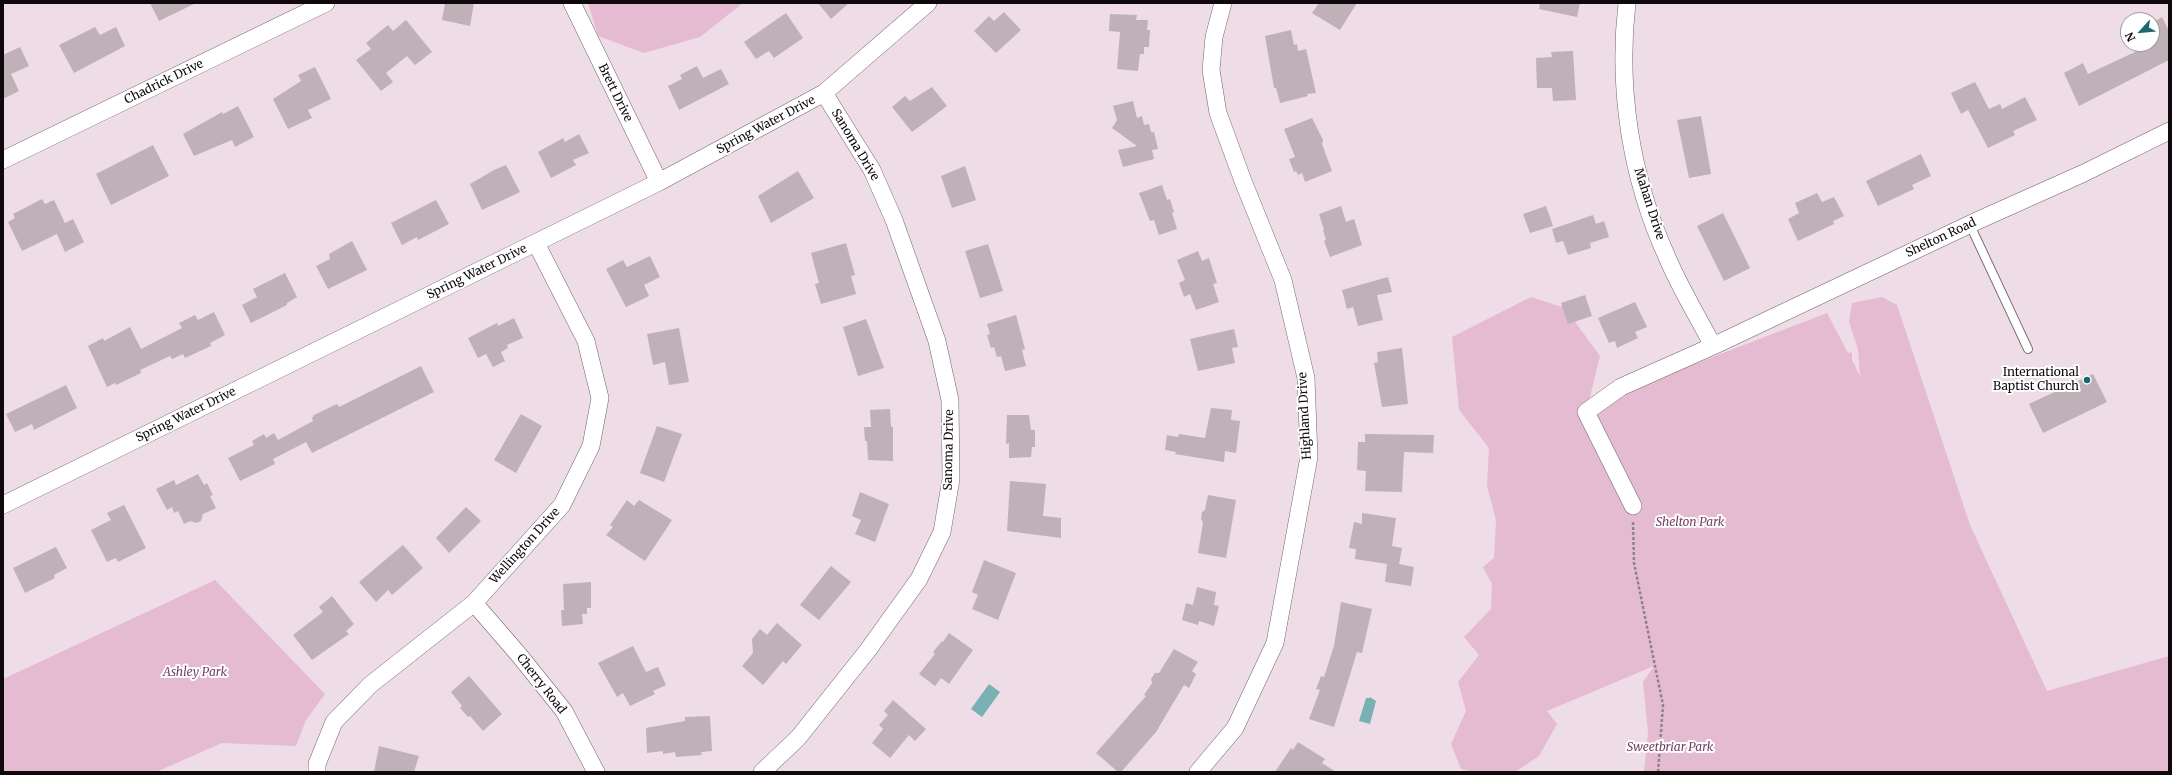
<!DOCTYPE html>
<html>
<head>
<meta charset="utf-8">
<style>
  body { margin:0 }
  #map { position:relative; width:2172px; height:775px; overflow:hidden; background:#eedde6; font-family:Merriweather,serif }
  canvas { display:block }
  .frame { position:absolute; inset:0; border:4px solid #0f090c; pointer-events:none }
  .north { position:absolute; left:2120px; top:12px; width:40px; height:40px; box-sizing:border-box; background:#fff; border:1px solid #9f9d9e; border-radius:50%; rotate:243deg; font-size:11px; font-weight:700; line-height:16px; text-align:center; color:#0f090c }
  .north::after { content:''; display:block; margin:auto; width:14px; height:18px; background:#1b686d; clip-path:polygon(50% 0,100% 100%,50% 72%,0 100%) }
</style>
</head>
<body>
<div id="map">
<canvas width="2172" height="775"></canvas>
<div class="frame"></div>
<div class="north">N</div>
</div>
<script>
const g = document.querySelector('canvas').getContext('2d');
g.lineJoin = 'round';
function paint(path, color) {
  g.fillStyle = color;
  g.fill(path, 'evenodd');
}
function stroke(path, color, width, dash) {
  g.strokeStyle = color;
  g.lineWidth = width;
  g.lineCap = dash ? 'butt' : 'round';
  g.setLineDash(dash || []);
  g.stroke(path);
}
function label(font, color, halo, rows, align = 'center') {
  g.font = font + ' Merriweather,serif';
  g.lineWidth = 4;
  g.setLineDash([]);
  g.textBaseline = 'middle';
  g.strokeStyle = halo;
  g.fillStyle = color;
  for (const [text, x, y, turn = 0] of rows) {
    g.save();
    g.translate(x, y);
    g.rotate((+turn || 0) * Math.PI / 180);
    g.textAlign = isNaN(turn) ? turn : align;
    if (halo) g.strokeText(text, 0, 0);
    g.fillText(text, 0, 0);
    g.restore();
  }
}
const green = new Path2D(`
  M588 3H743L700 37 644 53 598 36Z
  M1531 297 1565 308 1600 356 1588 405 1827 313 1848 353 1852 352V360L1860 376 1858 349 1849 322 1852 303 1882 297 1897 305 1970 525 2047 691 2169 656V772H1644L1648 733 1643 682 1654 666 1547 711 1557 724 1539 756 1515 772H1473L1461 769 1451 744 1466 711 1458 682 1479 655 1464 637 1491 609 1492 584 1483 567 1494 558 1496 520 1487 486 1489 448 1459 410 1452 337Z
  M215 580 325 694 306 720 296 746 222 743 156 772H3V679Z`);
const water = new Path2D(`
  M989 684 1000 692 982 717 971 709Z
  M1370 697 1376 701 1370 724 1359 721 1366 698H1370Z`);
const building = new Path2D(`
  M150 3H196L159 21Z
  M445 3H474L470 26 442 20Z
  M818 3H849L831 19Z
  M1319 3H1357L1340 30 1312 13Z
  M1540 3H1580L1577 17 1539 9Z
  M1004 12 1021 30 996 53 974 31 989 16 994 21Z
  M786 13 803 38 774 58 769 51 756 59 744 42Z
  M1110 14 1137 15 1136 20H1148L1147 30H1150L1149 47H1144V54H1140L1138 71 1117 69 1120 32 1109 31Z
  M2162 17 2169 31V60L2079 106 2064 73 2083 63 2088 74 2152 44V23Z
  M406 20 432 52 415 65 407 56 386 73 393 82 381 91 356 60 371 49 366 43 388 25 393 31Z
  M95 27 100 35 116 27 125 46 74 73 59 45Z
  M1291 30 1294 45 1297 44 1298 51 1306 49 1316 93 1307 94 1308 96 1280 103 1276 88H1274L1265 36Z
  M20 47 29 66 11 74 19 91 3 99V55Z
  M1573 51 1576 100 1553 101 1552 88H1537L1536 58 1552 57 1551 52Z
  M697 66 703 78 721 69 729 84 679 110 668 86 682 79 680 75Z
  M315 67 331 99 308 110 312 118 288 129 273 99 301 81 298 75Z
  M1975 82 1989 109 2000 104 2002 109 2025 97 2037 120 2013 131 2015 135 1988 148 1968 110 1961 114 1951 93Z
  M932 87 947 106 912 132 892 107 905 96 910 101Z
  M1133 101 1137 118 1142 116 1144 125 1149 124 1151 132H1154L1158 149 1152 150 1154 159 1123 167 1118 150 1137 146 1112 128 1117 120 1113 106Z
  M238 106 254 137 235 147 232 140 194 156 183 134 222 112 223 114Z
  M1701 116 1711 174 1689 178 1677 120Z
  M1312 118 1323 140 1322 144 1332 171 1305 182 1302 173 1298 175 1296 171 1294 172 1289 159 1295 157 1284 129Z
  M579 134 589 153 573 160 576 165 551 178 538 152 563 138 565 142Z
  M153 145 169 176 111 205 96 174Z
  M1921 154 1931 176 1912 185 1914 189 1878 206 1866 181Z
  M506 165 520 192 482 210 470 184 494 170Z
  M965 166 976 200 952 208 941 176Z
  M798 171 814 198 771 223 758 196Z
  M1162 185 1167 200 1170 199 1174 212 1172 213 1177 229 1159 235 1154 220 1150 221 1139 193Z
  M1817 193 1822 202 1834 197 1844 216 1833 221 1834 224 1798 241 1788 219 1799 213 1795 203Z
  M42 199 45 204 54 200 65 223 73 219 84 242 65 252 57 234 22 251 8 222 15 218 13 214Z
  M436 200 449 224 418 240 417 237 402 245 391 223Z
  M1341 206 1346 222 1354 219 1362 245 1330 257 1324 241 1326 240 1323 230H1324L1319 214Z
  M1546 206 1553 226 1530 233 1523 214Z
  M1723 213 1750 268 1724 281 1697 226Z
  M1593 215 1596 224 1604 221 1609 237 1590 243 1591 248 1568 255 1563 241 1556 243 1552 229Z
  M352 241 367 270 328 289 316 266 330 259 329 254Z
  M846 243 855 275 851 276 856 294 821 304 815 284 819 283 811 253Z
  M988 244 1003 291 980 298 965 251Z
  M1198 251 1202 261 1209 258 1217 283 1213 284 1219 302 1196 310 1190 294 1184 297 1179 283 1185 280 1177 260Z
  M650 256 660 277 644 285 649 296 626 307 606 269 623 260 627 267Z
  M285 273 297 297 287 303V305L251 323 242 305 257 297 253 289Z
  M1388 277 1392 292 1377 295 1383 320 1358 326 1353 307 1347 309 1342 290Z
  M1585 295 1592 316 1568 324 1561 303Z
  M1635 302 1647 327 1635 332 1638 338 1617 348 1615 341 1609 343 1598 318Z
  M214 312 225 335 210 343 211 346 185 358 183 354 172 359 170 356 140 370 141 373 116 385 115 383 107 387 88 346 103 338 104 341 130 327 141 349 182 328 179 323 195 315 198 320Z
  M1016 315 1025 349 1022 350 1026 366 1005 371 1001 356 997 357 994 347 991 348 987 335 990 334 987 324Z
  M514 318 523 338 507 345 508 348 501 352 505 361 493 367 486 354 478 358 468 338 497 323 498 326Z
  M866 319 884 368 858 376 843 327Z
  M679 328 689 382 669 385 665 362 653 365 647 334Z
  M1234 329 1238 347 1232 348 1235 363 1198 371 1190 339Z
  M1402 348 1408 404 1382 407 1374 363 1378 362 1377 352Z
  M421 366 434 392 312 453 306 442 273 459 275 464 240 481 228 458 254 445 252 441 264 434 266 438 274 433 278 440 313 421 312 418 314 415 337 404 339 407Z
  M2093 374 2107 402 2043 433 2029 404Z
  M66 385 77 408 34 430 32 424 15 432 6 414Z
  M1211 408 1232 410 1231 420 1240 421 1236 453 1225 451 1224 462 1175 454 1176 452 1165 450 1167 435 1178 437 1179 434 1205 438Z
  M890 409 891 427H893V461L868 460 867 441H865L864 427H871L870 410Z
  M521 414 542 426 516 473 494 460Z
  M1007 415H1029L1031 430H1035V447H1032L1031 457 1009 458V443L1006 444Z
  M657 426 682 434 664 482 640 473Z
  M1365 434 1434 435 1433 453 1404 452 1402 492 1365 491 1366 471 1357 470 1358 442H1365Z
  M198 474 204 485 207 483 213 495 210 496 216 508 203 514 201 521 196 523 190 521 184 524 178 511 174 513 172 507 167 510 156 489 174 480 176 485Z
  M1010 481 1046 484 1043 516 1061 518V538L1007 531Z
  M860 492 889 504 875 542 855 534 861 520 852 516Z
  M1208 495 1236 500 1226 558 1198 553 1203 523 1201 519 1202 512 1205 510Z
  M627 500 634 506 639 500 672 520 645 561 606 535 613 527 610 525Z
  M124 505 146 548 118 562 116 558 107 562 91 530 111 520 107 513Z
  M466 507 481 521 449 553 436 538Z
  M1362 513 1396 518 1392 546 1402 548 1399 564 1414 567 1411 586 1385 582 1387 564 1355 559 1356 549 1349 548 1354 522 1362 524Z
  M403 545 423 568 392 595 388 590 376 602 359 582Z
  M56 547 67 568 54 575 55 578 25 593 13 568Z
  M984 560 1016 573 998 620 972 609 978 595 972 592Z
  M831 566 851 582 819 620 800 605Z
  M591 582V608H587V614H582L583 624 562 626 561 610H564L563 584Z
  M1197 587 1216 592 1214 605 1219 606 1214 626 1199 621 1198 625 1182 620 1186 603 1193 605Z
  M332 596 354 624 346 631 349 634 312 660 293 635 323 612 319 607Z
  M1341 602 1372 609 1362 653 1357 652 1334 727 1309 719 1320 690 1316 689 1321 676 1324 677 1334 646Z
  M777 623 802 645 786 664 783 661 763 685 742 666 753 653 752 639 760 629 767 635Z
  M949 633 973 650 949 684 941 678 935 686 919 674 935 654 933 652 942 641 943 642Z
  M633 646 646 672 658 667 666 685 653 691 655 694 630 706 623 693 617 697 598 663Z
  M1174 649 1198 662 1192 671 1196 674 1189 688 1184 685 1156 732 1121 772H1118L1096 753 1146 696 1144 695 1152 683 1151 679 1155 673H1159Z
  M469 676 502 714 483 731 470 716 468 717 460 708 462 706 451 692Z
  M893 700 926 729 915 741 909 735 890 758 872 743 883 729 879 725 888 715 884 711Z
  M710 716 712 751 701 752 702 755 676 757 675 752 663 754V751L647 753 646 728 685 721V717Z
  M1298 742 1325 759 1322 763 1336 772H1275L1291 748 1293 750Z
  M379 746 419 756 414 772H374Z`);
const path = new Path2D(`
  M1633 522 1634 563 1663 705 1658 772`);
const lane = new Path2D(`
  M1970 225 2028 349`);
const street = new Path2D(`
  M572 3 659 182
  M1627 3C1617 89 1631 178 1667 257 1680 288 1698 317 1713 346
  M3 160 326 3
  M3 505 659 182 824 93 928 3
  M1633 506 1586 412 1621 387 1713 346 1979 220 2084 173 2169 131
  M474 603 519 655 564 711 596 772
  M317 772V764L334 722 370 685 474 603 562 505 591 446 600 398 586 341 536 243
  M762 772 798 738 868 650 919 579 942 532 951 479 950 400 937 341 894 220 872 170 824 93
  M1198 772 1235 728 1275 643 1309 457 1306 378 1283 280 1243 181 1218 113 1211 70 1214 37 1223 3`);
const markers = [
  [2087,380,4,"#1b686d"]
];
const streetNames = [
  ["Chadrick Drive",164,82,-26],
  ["Brett Drive",615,93,64],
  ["Spring Water Drive",766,125,-28],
  ["Sanoma Drive",855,145,59],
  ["Mahan Drive",1649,204,72],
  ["Shelton Road",1941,238,-25],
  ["Spring Water Drive",477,272,-26],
  ["Spring Water Drive",186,415,-26],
  ["Highland Drive",1305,416,-93],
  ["Sanoma Drive",949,450,-89],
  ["Wellington Drive",525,546,-48],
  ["Cherry Road",541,684,52]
];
const poiNames = [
  ["International",2079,373],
  ["Baptist Church",2079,387]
];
const parkNames = [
  ["Shelton Park",1690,523],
  ["Ashley Park",195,673],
  ["Sweetbriar Park",1670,748]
];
paint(green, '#e5bbd2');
paint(water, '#79b0b4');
paint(building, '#c0b0b8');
stroke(lane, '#73656c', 10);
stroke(street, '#73656c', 18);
stroke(path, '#8f8389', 2.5, [3, 2]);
stroke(lane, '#fff', 8);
stroke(street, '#fff', 17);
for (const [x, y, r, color] of markers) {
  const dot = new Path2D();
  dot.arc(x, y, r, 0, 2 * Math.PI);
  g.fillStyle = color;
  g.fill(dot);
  stroke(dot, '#fff', 1.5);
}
label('12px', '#0f090c', '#fff', streetNames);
label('12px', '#0f090c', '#fff', poiNames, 'right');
label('italic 12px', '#764061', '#fff', parkNames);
</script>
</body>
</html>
